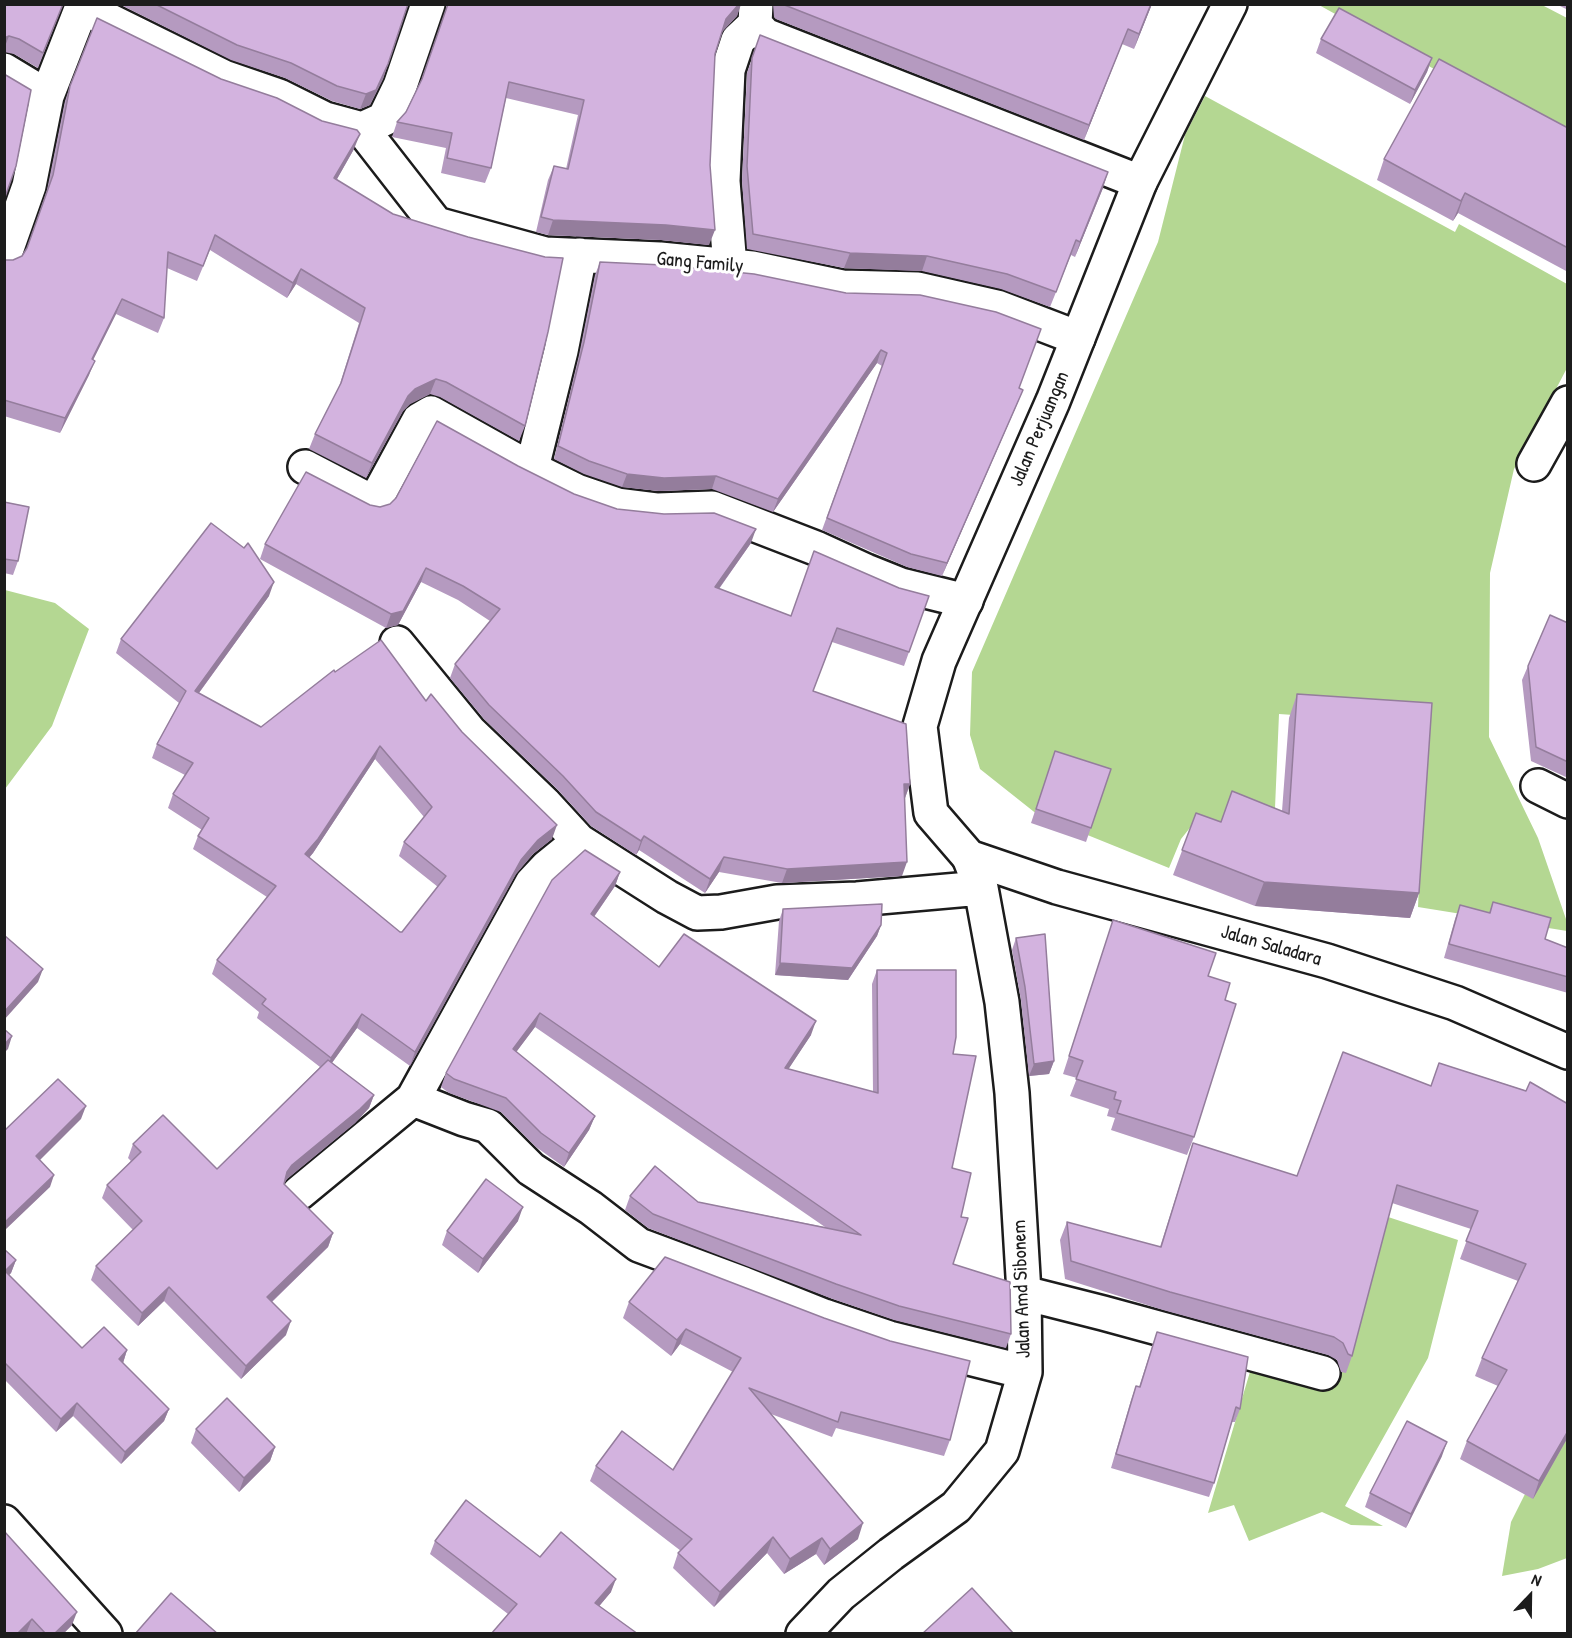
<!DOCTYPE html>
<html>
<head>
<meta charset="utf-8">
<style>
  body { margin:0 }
  #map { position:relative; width:1572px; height:1638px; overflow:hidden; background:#fff; font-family:"Patrick Hand",sans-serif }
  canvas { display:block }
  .frame { position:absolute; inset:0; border:6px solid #1c1c1c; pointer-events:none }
  .north { position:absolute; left:1500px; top:1566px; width:60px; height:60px; -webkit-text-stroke:4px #fff; paint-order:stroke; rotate:22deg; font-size:16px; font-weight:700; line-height:24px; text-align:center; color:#1c1c1c }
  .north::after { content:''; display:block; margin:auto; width:21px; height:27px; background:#1c1c1c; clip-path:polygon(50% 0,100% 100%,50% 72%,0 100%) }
</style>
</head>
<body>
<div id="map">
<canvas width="1572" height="1638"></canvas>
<div class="frame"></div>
<div class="north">N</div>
</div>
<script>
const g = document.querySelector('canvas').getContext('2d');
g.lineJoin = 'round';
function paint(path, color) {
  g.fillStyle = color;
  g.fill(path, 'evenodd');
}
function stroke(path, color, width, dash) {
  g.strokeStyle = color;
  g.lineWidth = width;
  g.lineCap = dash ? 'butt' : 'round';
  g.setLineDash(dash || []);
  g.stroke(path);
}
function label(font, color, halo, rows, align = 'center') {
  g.font = font + ' "Patrick Hand",sans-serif';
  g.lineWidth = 6;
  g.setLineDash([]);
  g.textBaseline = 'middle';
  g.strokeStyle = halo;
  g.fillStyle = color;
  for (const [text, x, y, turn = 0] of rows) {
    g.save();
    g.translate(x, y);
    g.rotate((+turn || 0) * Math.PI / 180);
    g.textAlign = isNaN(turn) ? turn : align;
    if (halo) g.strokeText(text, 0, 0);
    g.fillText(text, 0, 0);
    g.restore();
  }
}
const green = new Path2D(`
  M1319 5H1542L1567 18V143Z
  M1205 96 1455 232 1459 224 1567 284V368L1514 469 1490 573 1489 737 1538 838 1567 922V931L1418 907 1426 724 1279 714 1273 855 1193 824 1181 839 1169 868 1038 815 980 769 970 735 972 672 1158 242 1185 135Z
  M5 590 55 603 89 629 52 726 5 789Z
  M1379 1214 1458 1240 1428 1358 1345 1506 1383 1526 1351 1525 1322 1512 1249 1541 1234 1505 1208 1513 1252 1365 1333 1388Z
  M1568 1425 1567 1558 1538 1569 1502 1576 1511 1522 1527 1490Z`);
const street = new Path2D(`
  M756 4 755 24 765 35 1140 182
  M82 7 224 77 279 96 325 119 362 129 384 119 400 86 428 4
  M4 70 47 96
  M362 129 436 224 545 254 660 259 752 268 842 287 918 289 997 307 1078 338
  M4 257 29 186 47 96 83 4
  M730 266 723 181 728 70 738 40 755 24
  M1534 464 1568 403
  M305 467 374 503 419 420 431 413 522 464 577 491 618 505 658 510 712 508 818 549 866 571 901 585 966 601
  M532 468 561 351 580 255
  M397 643 470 732 545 804 579 841
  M1538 786 1568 801
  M413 1099 532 883 547 867 579 841 667 897 697 913 721 912 777 902 857 899 981 888
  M299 1193 413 1099 464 1119 488 1126 531 1169 591 1208 639 1245 744 1284 824 1316 889 1338 1025 1372
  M1024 1293 1103 1313 1323 1373
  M4 1522 105 1634
  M803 1634 841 1594 891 1554 956 1507 1002 1451 1025 1372 1024 1293 1012 1093 1002 1002 981 888 969 857`);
const secondary = new Path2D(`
  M1230 4 1140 182 1053 401 939 661 920 726 931 813 969 857 1057 887 1327 961 1455 1003 1568 1052`);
const wall = new Path2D(`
  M4 4H63L38 68 14 54 4 52Z
  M119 4H408L383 79 370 105 360 109 332 101 285 78 231 60Z
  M446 4H741L737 16 721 33 715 54 710 165 709 245 661 240 548 235 536 232 548 180 554 166 566 169 578 115 506 98 491 168 485 183 441 173 446 148 392 137 397 122 406 112 421 81 446 10Z
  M773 4H1152L1134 49 1122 44 1084 140 776 19 774 17Z
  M1556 4H1568V10Z
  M760 35 1103 188 1075 257 1071 255 1050 307 1001 289 922 271 844 268 747 249 742 181 747 73Z
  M1321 39 1432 58 1427 72 1410 104 1316 53Z
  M70 86 354 149 337 179 525 426 519 441 440 397 430 394 410 404 403 411 366 478 309 449 315 434 339 387 359 323 296 284 287 298 210 250 197 281 167 268 164 318 158 333 116 314 93 360 89 375 60 433 4 416V260H13L22 256 27 249 47 190 65 101Z
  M1568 128V272L1458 213 1453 221 1377 180 1384 159Z
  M600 262 1019 388 1018 402 942 576 907 567 822 530 882 366 877 363 773 512 712 489 659 491 622 487 584 474 554 459 579 355 595 275Z
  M518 466 574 494 617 509 751 543 719 589 791 616 899 588 929 596 904 666 832 642 813 691 910 784 905 798 902 876 782 883 719 872 705 893 639 850 636 855 591 826 558 790 484 719 450 678 455 664 490 621 458 600 421 582 398 625 386 628 260 559 265 544 370 505 380 507Z
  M4 502 18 561 13 575 4 573Z
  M269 596 199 693 261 727 335 672 426 701 552 839 533 854 516 874 410 1066 357 1028 332 1063 374 1095 369 1108 355 1123 287 1179 285 1182 284 1184 333 1233 328 1247 272 1302 286 1335 241 1379 164 1301 138 1326 91 1280 96 1266 133 1230 102 1198 107 1185 131 1161 128 1158 133 1144 217 1169 320 1067 257 1018 259 1012 212 974 217 960 267 897 193 849 198 836 202 830 168 808 173 794 185 775 152 758 157 744 179 703 116 653 121 639ZM375 759 424 817 404 842 399 856 438 887 402 932H400L309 858 313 853Z
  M1568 623V778L1531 761 1522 680 1528 666Z
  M1297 694 1419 893 1410 918 1255 906 1173 875 1196 813 1221 822 1282 811 1289 718Z
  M1055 751 1111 769 1086 842 1031 823Z
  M620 872 615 886 594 917 659 967 811 1035 788 1069 873 1092 872 984 877 970 953 1054 952 1168 961 1217 953 1264 1011 1334 1006 1348 894 1320 830 1298 648 1228 625 1210 630 1196 698 1202 825 1227 535 1027 516 1052 595 1116 589 1130 564 1167 536 1147 501 1112 449 1093 441 1087 446 1073Z
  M1493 902 1545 939 1568 948V993L1444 958 1455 919 1460 905 1489 913Z
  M783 909 881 925 877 936 848 980 775 975 779 921Z
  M1113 920 1208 976 1225 1000 1194 1137 1187 1155 1111 1130 1115 1118 1107 1116 1109 1109 1070 1096 1077 1078 1063 1074Z
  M1016 938 1054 1061 1049 1074 1029 1076 1021 1000 1012 950Z
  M1439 1063 1568 1104V1437L1533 1499 1460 1459 1467 1441 1498 1386 1475 1376 1482 1358 1518 1281 1460 1259 1471 1229 1392 1203 1352 1356 1346 1373 1341 1372 1337 1360 1328 1355 1163 1310 1065 1279 1060 1240 1067 1222 1160 1247 1193 1143 1297 1176 1431 1086Z
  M518 1221 478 1273 442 1245 447 1231Z
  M4 1249 16 1260 11 1273 9 1275 82 1348 127 1350 123 1363 169 1409 164 1421 121 1464 73 1416 56 1432 4 1379Z
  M629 1302 950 1440 944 1456 836 1428 832 1437 771 1414 858 1539 824 1565 816 1554 784 1574 767 1553 714 1607 673 1568 678 1553 681 1551 590 1481 596 1466 673 1470 733 1372 680 1344 671 1356 623 1318Z
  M1157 1332 1240 1409 1235 1422H1232L1214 1483 1209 1497 1111 1468 1131 1400 1136 1386 1139 1387Z
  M196 1429 275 1447 270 1461 239 1492 191 1443Z
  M1442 1456 1406 1528 1365 1507 1370 1493Z
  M4 1531 72 1625 63 1634H28L27 1633 26 1634H4Z
  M435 1541 540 1557 611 1592 599 1606 508 1614 430 1554Z`);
const shadedWall = new Path2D(`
  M739 4H741L737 16 720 34 726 19Z
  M1151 4H1152L1134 49 1139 34Z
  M1128 29 1122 44 1084 140 1089 125Z
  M9 36 4 49V38Z
  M1432 58 1427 72 1410 104 1415 90Z
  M388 64 383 79 370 105 360 109 366 94Z
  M360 134 354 149 329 193 334 178Z
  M1108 172 1103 188 1075 257 1080 242Z
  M1465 193 1458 213 1453 221 1461 201Z
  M553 220 666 225 715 230 709 245 661 240 548 235Z
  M850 253 927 256 922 271 844 268Z
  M301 269 296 284 287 298 293 283Z
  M122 299 116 314 86 374 92 359Z
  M881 350 877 363 773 512 778 499Z
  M95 361 89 375 60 433 65 418Z
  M436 379 430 394 410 404 403 411 366 478 372 463 408 396 415 389Z
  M1023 390 1018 402 942 576 947 563Z
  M627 474 716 476 712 489 659 491 622 487Z
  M756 529 751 543 710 601 715 587Z
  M426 568 421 582 398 625 386 628 391 614Z
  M274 582 269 596 190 705 195 691Z
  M380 746 375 759 313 853 300 868 305 854Z
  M904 784H910L905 798H899Z
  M557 825 552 839 533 854 516 874 410 1066 415 1052 521 860 538 840Z
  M644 836 639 850 636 855 641 841Z
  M724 857 719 872 705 893 710 879Z
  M907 862 902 876 782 883 787 869Z
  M620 872 615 886 586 928 591 914Z
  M1264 882 1419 893 1410 918 1255 906Z
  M881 925 877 936 848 980 775 975 780 963Z
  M43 969 38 982 4 1020V1012Z
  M540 1013 535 1027 508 1063 513 1049Z
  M362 1014 357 1028 326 1071 331 1058Z
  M816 1021 811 1035 780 1082 785 1068Z
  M12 1036 8 1049 4 1053V1045Z
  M1054 1061 1049 1074 1029 1076 1034 1064Z
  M374 1095 369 1108 355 1123 287 1179 282 1186 287 1172 292 1165Z
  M86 1106 81 1119 31 1169 36 1156Z
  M595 1116 589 1130 564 1167 569 1153Z
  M54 1175 50 1187 4 1231V1223Z
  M523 1207 518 1221 478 1273 483 1259Z
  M333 1233 328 1247 262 1311 267 1297Z
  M16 1260 11 1273 4 1280 5 1271Z
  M169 1287 164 1301 138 1326 142 1313Z
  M291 1321 286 1335 241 1379 246 1366Z
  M686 1329 680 1344 671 1356 677 1340Z
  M127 1350 123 1363 119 1359Z
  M77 1403 73 1416 56 1432 61 1419Z
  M169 1409 164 1421 121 1464 125 1452Z
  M1568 1431V1437L1533 1499 1539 1481Z
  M1447 1442 1442 1456 1406 1528 1411 1514Z
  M275 1447 270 1461 239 1492 244 1478Z
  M863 1523 858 1539 824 1565 830 1549Z
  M773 1537 767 1553 714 1607 720 1592Z
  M822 1538 816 1554 784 1574 790 1559Z
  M616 1579 611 1592 591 1616 595 1603Z
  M77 1612 72 1625 63 1634H54Z
  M32 1619 26 1634H17Z`);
const building = new Path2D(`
  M4 4H63L43 53 19 39 9 36 4 38Z
  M155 4H408L388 64 376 90 366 94 337 86 291 63 237 45Z
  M448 4H739L726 19 715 54 710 165 715 230 666 225 553 220 541 217 554 166 568 169 584 100 509 82 491 168 447 158 452 133 397 122 406 112 422 79Z
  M782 4H1151L1139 34 1128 29 1089 125Z
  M1339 8 1432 58 1415 90 1321 39Z
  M97 18 221 79 277 98 322 121 357 130 360 134 334 178 393 214 468 237 545 257 563 258 548 332 525 426 446 382 436 379 415 389 408 396 372 463 315 434 341 383 365 308 301 269 293 283 215 235 203 266 168 252 164 318 122 299 92 359 95 361 65 418 4 400V260H13L22 256 27 248 53 175 70 86Z
  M760 35 1108 172 1080 242 1076 240 1056 292 1007 274 927 256 850 253 753 234 747 166 752 58Z
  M1439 59 1568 128V248L1465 193 1461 201 1384 159Z
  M4 74 31 90 16 166 4 200Z
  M600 262 663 265 754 274 846 293 920 295 996 312 1041 329 1019 388 1023 390 947 563 911 554 827 518 887 353 881 350 778 499 716 476 664 478 627 474 589 461 558 446 584 342Z
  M437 421 518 466 574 494 617 509 664 514 714 513 756 529 715 587 791 616 814 551 899 588 929 596 909 652 837 628 813 691 906 724 910 784H904L907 862 787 869 724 857 710 879 644 836 641 841 596 812 563 776 489 705 455 664 500 609 463 586 426 568 403 611 391 614 265 544 306 472 370 505 380 507 390 504 396 498Z
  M4 502 29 507 18 561 4 559Z
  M211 523 244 548 248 543 274 582 195 691 261 727 334 670 335 672 381 640 426 701 431 694 462 732 557 825 538 840 521 860 415 1052 362 1014 331 1058 262 1004 266 999 217 960 276 886 198 836 209 818 173 794 193 763 157 744 186 691 121 639ZM380 746 432 807 404 842 446 876 402 932H400L305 854 318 839Z
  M1550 615 1568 623V762L1536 747 1528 666Z
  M1297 694 1432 703 1419 893 1264 882 1182 850 1196 813 1221 822 1232 791 1289 814Z
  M1055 751 1111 769 1091 828 1036 809Z
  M585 850 620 872 591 914 659 967 684 934 816 1021 785 1068 878 1093 877 970H956V1037L953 1054 976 1056 952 1168 971 1173 961 1217 968 1218 953 1264 1010 1282 1011 1334 899 1306 836 1284 653 1214 630 1196 655 1166 698 1202 861 1235 540 1013 513 1049 595 1116 569 1153 541 1133 506 1098 454 1079 446 1073 552 880Z
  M1493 902 1551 918 1545 939 1568 948V977L1449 944 1460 905 1490 913Z
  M882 904 881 925 852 968 780 963 783 909Z
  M1113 920 1216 953 1208 976 1230 983 1225 1000 1236 1004 1194 1137 1117 1113 1121 1101 1114 1099 1116 1092 1076 1079 1083 1061 1069 1056Z
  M1045 934 1054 1061 1034 1064 1025 987 1016 938Z
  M4 935 43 969 4 1012Z
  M4 1029 12 1036 4 1045Z
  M1343 1052 1431 1086 1439 1063 1526 1091 1530 1082 1568 1104V1431L1539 1481 1467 1441 1507 1370 1482 1358 1526 1264 1466 1241 1478 1211 1397 1185 1352 1356 1348 1354 1343 1343 1334 1337 1170 1292 1071 1261 1067 1222 1161 1247 1193 1143 1297 1176Z
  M328 1060 374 1095 360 1109 292 1165 287 1172 284 1184 333 1233 267 1297 291 1321 246 1366 169 1287 142 1313 96 1266 142 1221 107 1185 141 1152 133 1144 163 1115 217 1169Z
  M58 1079 86 1106 36 1156 54 1175 4 1223V1131Z
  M486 1179 523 1207 483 1259 447 1231Z
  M4 1249 16 1260 5 1271 82 1348 104 1327 127 1350 119 1359 169 1409 125 1452 77 1403 61 1419 4 1362Z
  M665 1257 824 1318 890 1341 970 1361 950 1440 841 1412 838 1422 749 1388 863 1523 830 1549 822 1538 790 1559 773 1537 720 1592 678 1553 692 1539 596 1466 622 1431 673 1470 741 1358 686 1329 677 1340 629 1302Z
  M1157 1332 1248 1357 1240 1409 1236 1407 1214 1483 1116 1454 1136 1386 1140 1387Z
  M227 1398 275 1447 244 1478 196 1429Z
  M1407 1421 1447 1442 1411 1514 1370 1493Z
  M466 1500 540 1557 561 1532 616 1579 595 1603 638 1634H491L517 1604 435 1541Z
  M4 1531 77 1612 54 1634H46L32 1619 17 1634H4Z
  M972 1588 1014 1634H922Z
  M171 1593 218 1634H135Z`);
const streetNames = [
  ["Gang Family",700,263,5],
  ["Jalan Perjuangan",1040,429,-67],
  ["Jalan Saladara",1271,946,16],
  ["Jalan Amd Sibonem",1022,1289,-92]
];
paint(green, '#b4d792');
stroke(street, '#1c1c1c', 38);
stroke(secondary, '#1c1c1c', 38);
stroke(street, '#fff', 33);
stroke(secondary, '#fff', 33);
paint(wall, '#b59ac0');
paint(shadedWall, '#947d9c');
paint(building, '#d3b3df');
stroke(building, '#947d9c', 1.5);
label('20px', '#1c1c1c', '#fff', streetNames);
</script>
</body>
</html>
